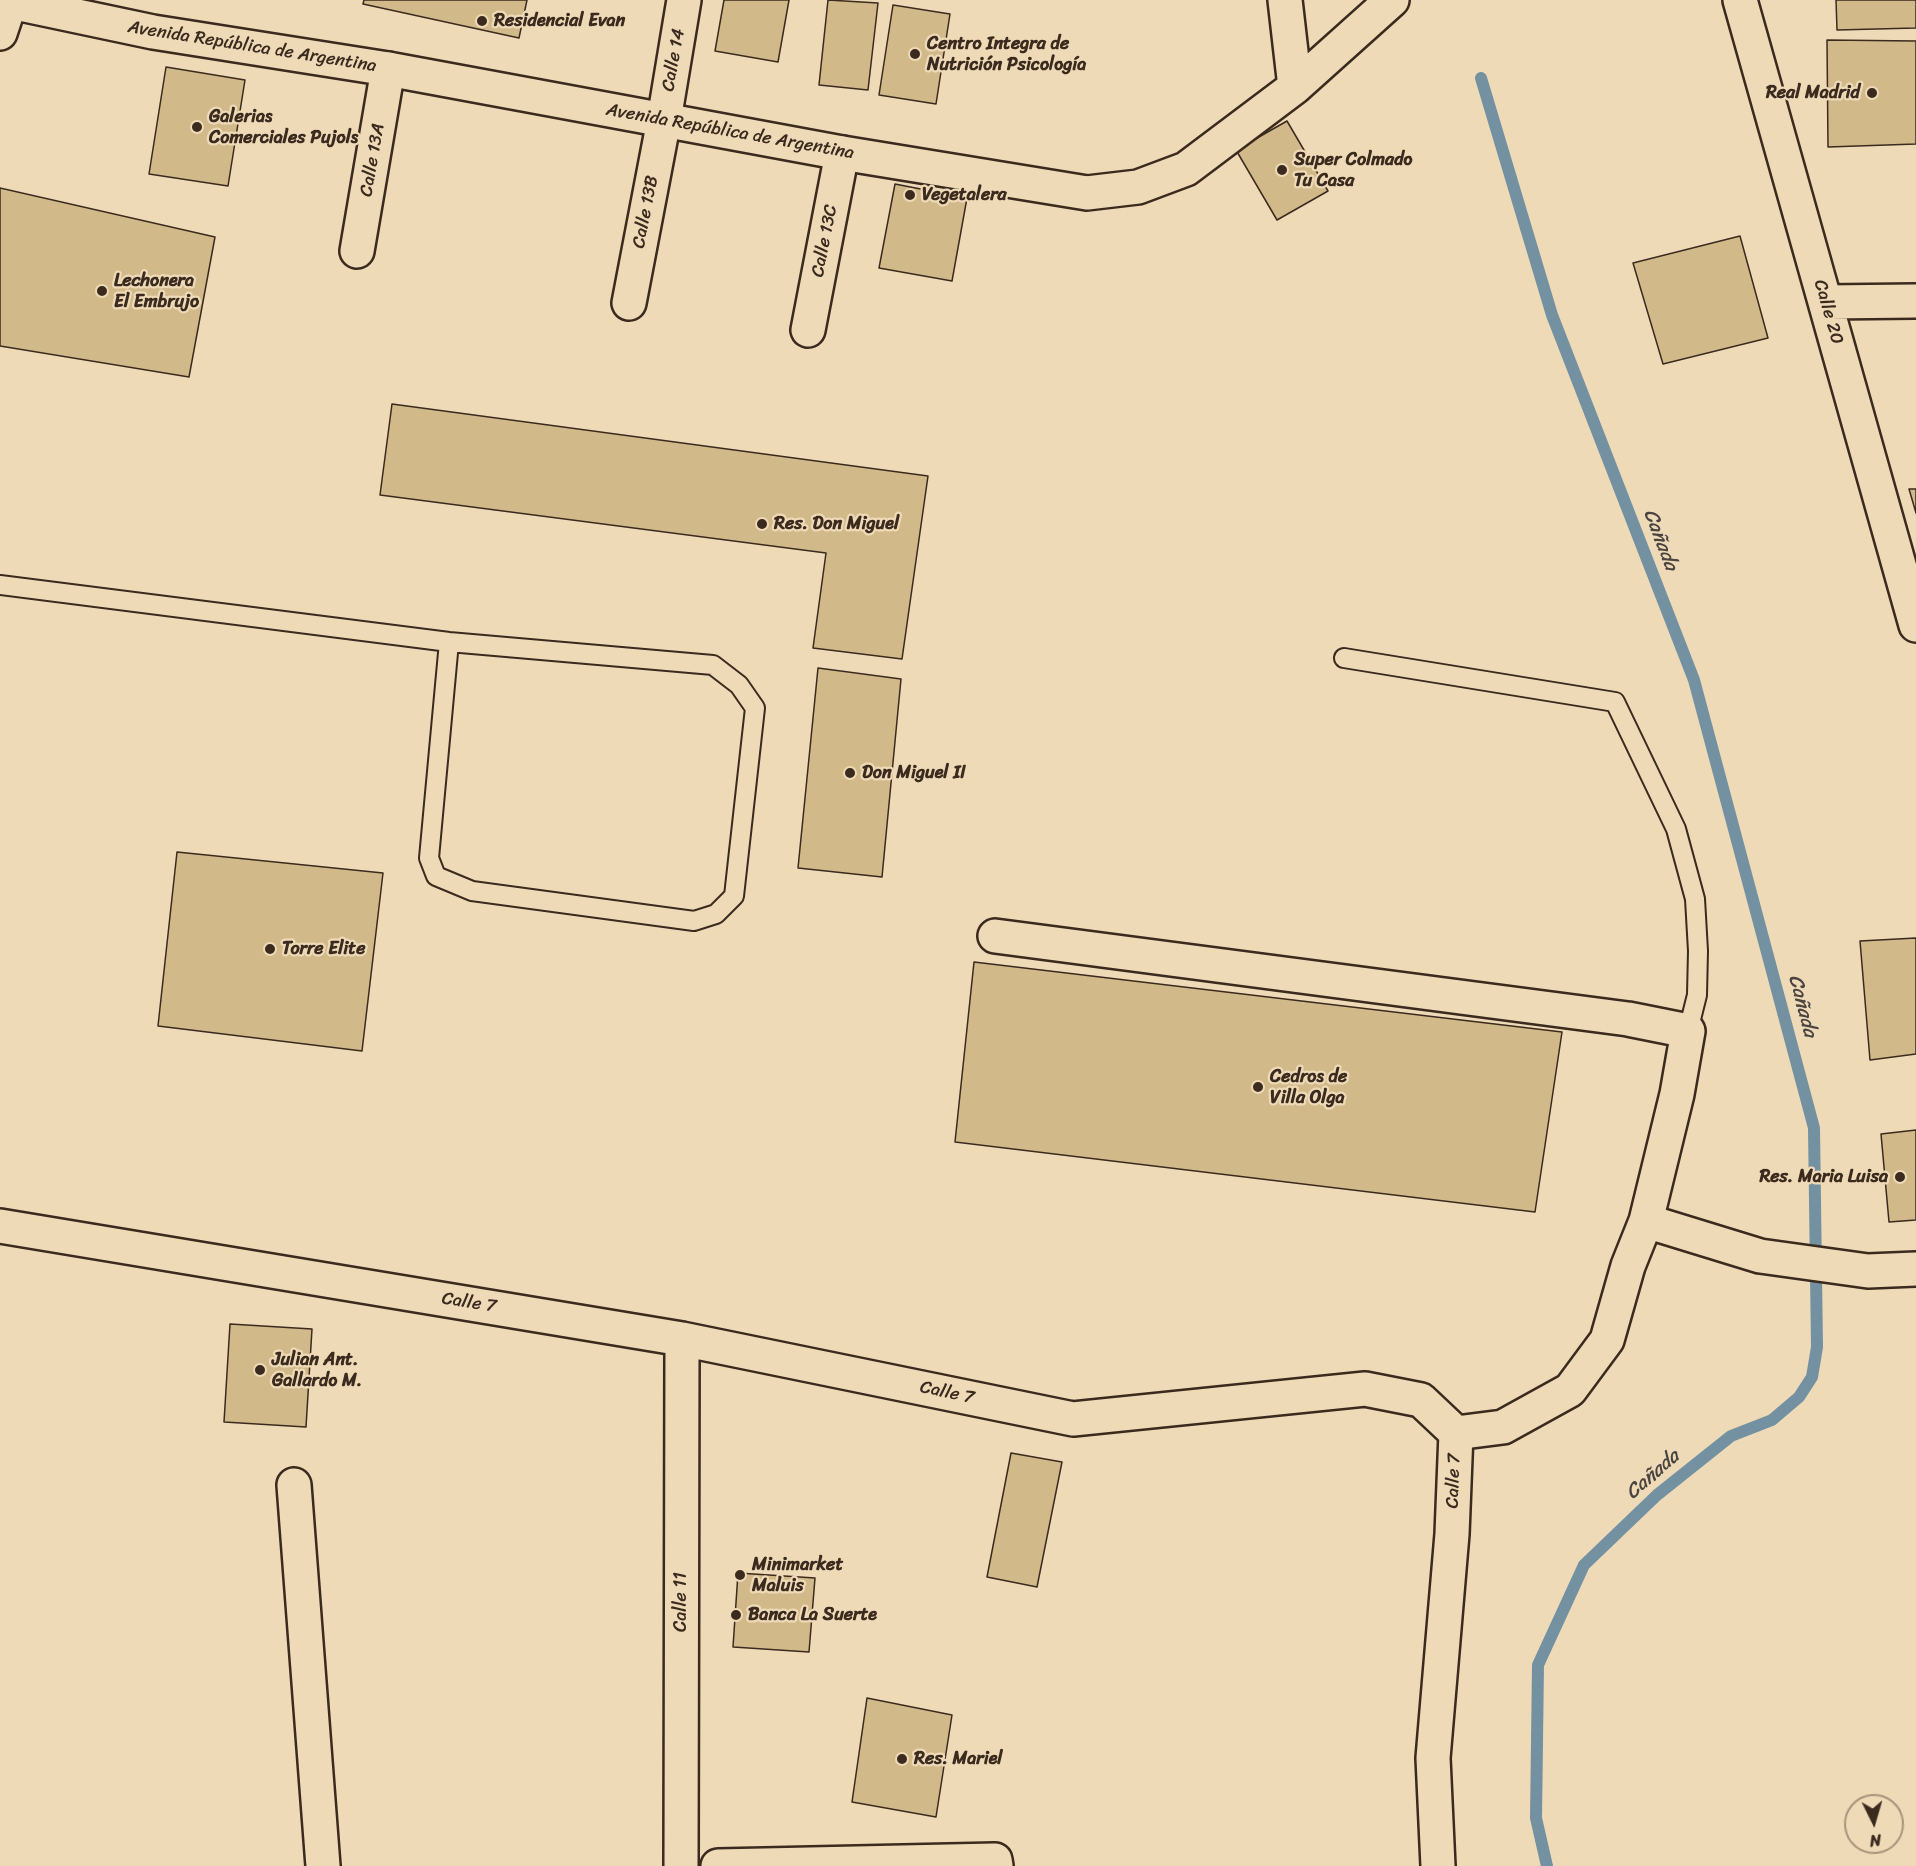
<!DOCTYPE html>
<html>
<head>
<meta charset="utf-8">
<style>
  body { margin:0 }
  #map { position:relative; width:1916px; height:1866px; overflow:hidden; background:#efdab8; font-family:Sriracha,sans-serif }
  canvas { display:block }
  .north { position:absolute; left:1844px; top:1794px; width:60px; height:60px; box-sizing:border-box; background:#efdab8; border:2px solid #a7947a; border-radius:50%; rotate:175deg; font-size:16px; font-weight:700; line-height:24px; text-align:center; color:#3b2a1e }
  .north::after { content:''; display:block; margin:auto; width:21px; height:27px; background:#3b2a1e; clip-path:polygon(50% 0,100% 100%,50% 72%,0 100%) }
</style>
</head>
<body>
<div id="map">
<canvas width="1916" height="1866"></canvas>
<div class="north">N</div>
</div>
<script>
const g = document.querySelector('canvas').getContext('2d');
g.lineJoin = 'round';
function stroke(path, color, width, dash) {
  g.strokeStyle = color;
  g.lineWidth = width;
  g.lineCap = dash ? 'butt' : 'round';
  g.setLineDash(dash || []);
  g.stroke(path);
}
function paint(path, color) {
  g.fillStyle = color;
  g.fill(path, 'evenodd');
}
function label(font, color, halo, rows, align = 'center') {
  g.font = font + ' Sriracha,sans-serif';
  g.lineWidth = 4.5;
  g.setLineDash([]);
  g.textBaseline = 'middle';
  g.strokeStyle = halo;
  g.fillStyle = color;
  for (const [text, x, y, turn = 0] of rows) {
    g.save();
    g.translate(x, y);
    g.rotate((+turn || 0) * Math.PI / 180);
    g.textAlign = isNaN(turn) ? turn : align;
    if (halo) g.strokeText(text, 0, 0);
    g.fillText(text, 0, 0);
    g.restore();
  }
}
const stream = new Path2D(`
  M1481 78 1552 315 1694 680 1814 1128 1817 1347 1812 1377 1799 1397 1772 1420 1731 1436 1657 1495 1584 1565 1538 1665 1536 1818 1547 1866`);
const building = new Path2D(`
  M364 0H527L519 38 363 4Z
  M724 0H789L778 62 715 51Z
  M828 0 878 3 868 90 819 85Z
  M1836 0H1916V28L1837 30Z
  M893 5 950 14 936 104 879 95Z
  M1827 40 1916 41V144L1828 147Z
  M166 67 245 80 228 186 149 174Z
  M1287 121 1328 191 1277 220 1236 150Z
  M895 184 967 198 952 281 879 268Z
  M0 188 215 237 189 377 0 346Z
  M1740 236 1768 338 1663 364 1633 263Z
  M392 404 928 476 902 659 813 648 826 553 380 495Z
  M1909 489H1916V513Z
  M818 668 901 679 882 877 798 868Z
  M177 852 383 873 362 1051 158 1026Z
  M1916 938V1054L1870 1060 1860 941Z
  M974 962 1562 1032 1535 1212 955 1142Z
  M1916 1130V1220L1889 1222 1881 1134Z
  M230 1324 312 1329 306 1427 224 1422Z
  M1011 1453 1062 1462 1037 1587 987 1577Z
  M738 1573 815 1578 809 1652 733 1647Z
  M867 1698 952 1715 936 1817 852 1802Z`);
const service = new Path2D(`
  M0 585 449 642 713 665 739 685 755 708 734 896 716 914 694 921 472 891 436 876 429 858 449 642
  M1344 658 1615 702 1676 829 1695 899 1698 951 1697 995 1688 1031`);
const minor = new Path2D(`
  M1740 0 1916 625
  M357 251 388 69
  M1825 302 1916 301
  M629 303 664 120 684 0
  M808 330 842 153
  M995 936 1628 1019 1688 1031 1677 1094 1646 1221 1628 1266 1607 1340 1570 1390 1503 1427 1456 1433
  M1646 1221 1760 1256 1868 1271 1916 1269
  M0 1226 682 1339 1073 1419 1365 1389 1421 1400 1456 1433 1452 1534 1433 1758 1438 1866
  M294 1485 323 1866
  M681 1866 682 1339
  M718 1866 995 1860 996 1866`);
const secondary = new Path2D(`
  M1285 0 1295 87
  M11 2 153 32 388 69 842 153 1087 193 1138 187 1186 169 1295 87 1392 0
  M0 33 11 0`);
const markers = [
  [482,21,6,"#3b2a1e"],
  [915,54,6,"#3b2a1e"],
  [1872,93,6,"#3b2a1e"],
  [197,127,6,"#3b2a1e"],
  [1282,170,6,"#3b2a1e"],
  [910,195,6,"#3b2a1e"],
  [102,291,6,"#3b2a1e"],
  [762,524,6,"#3b2a1e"],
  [850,773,6,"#3b2a1e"],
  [270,949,6,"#3b2a1e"],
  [1258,1087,6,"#3b2a1e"],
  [1900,1177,6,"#3b2a1e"],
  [260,1370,6,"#3b2a1e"],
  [740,1575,6,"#3b2a1e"],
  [736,1615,6,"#3b2a1e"],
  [902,1759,6,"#3b2a1e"]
];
const poiNames = [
  ["Residencial Evan",494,21],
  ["Centro Integra de",927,44],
  ["Nutrición Psicología",927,65],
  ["Real Madrid",1860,93,"right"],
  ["Galerias",209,117],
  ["Comerciales Pujols",209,138],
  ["Super Colmado",1294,160],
  ["Tu Casa",1294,181],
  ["Vegetalera",922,195],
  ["Lechonera",114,281],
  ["El Embrujo",114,302],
  ["Res. Don Miguel",774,524],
  ["Don Miguel II",862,773],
  ["Torre Elite",282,949],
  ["Cedros de",1270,1077],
  ["Villa Olga",1270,1098],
  ["Res. Maria Luisa",1888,1177,"right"],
  ["Julian Ant.",272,1360],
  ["Gallardo M.",272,1381],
  ["Minimarket",752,1565],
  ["Maluis",752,1586],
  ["Banca La Suerte",748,1615],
  ["Res. Mariel",914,1759]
];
const streetNames = [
  ["Avenida República de Argentina",252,47,9],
  ["Calle 14",674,60,-80],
  ["Avenida República de Argentina",730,132,10],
  ["Calle 13A",373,160,-80],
  ["Calle 13B",646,212,-79],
  ["Calle 13C",825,241,-79],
  ["Calle 20",1828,312,74],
  ["Calle 7",469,1303,9],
  ["Calle 7",947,1393,12],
  ["Calle 7",1454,1481,-88],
  ["Calle 11",681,1602,-90]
];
const waterNames = [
  ["Cañada",1660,540,69],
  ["Cañada",1802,1006,75],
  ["Cañada",1653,1475,-41]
];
stroke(stream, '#7391a1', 12);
paint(building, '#d1b98a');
stroke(building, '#3b2a1e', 1.5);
stroke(service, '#3b2a1e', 22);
stroke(minor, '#3b2a1e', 38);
stroke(secondary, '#3b2a1e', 38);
stroke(service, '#efdab8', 18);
stroke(minor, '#efdab8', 33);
stroke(secondary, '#efdab8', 33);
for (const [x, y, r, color] of markers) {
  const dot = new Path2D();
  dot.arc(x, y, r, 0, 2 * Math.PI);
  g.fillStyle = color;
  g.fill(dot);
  stroke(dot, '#efdab8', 2);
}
label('bold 18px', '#3b2a1e', '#efdab8', poiNames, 'left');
label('18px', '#3b2a1e', '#efdab8', streetNames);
label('italic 20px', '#49443f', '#efdab8', waterNames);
</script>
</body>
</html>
